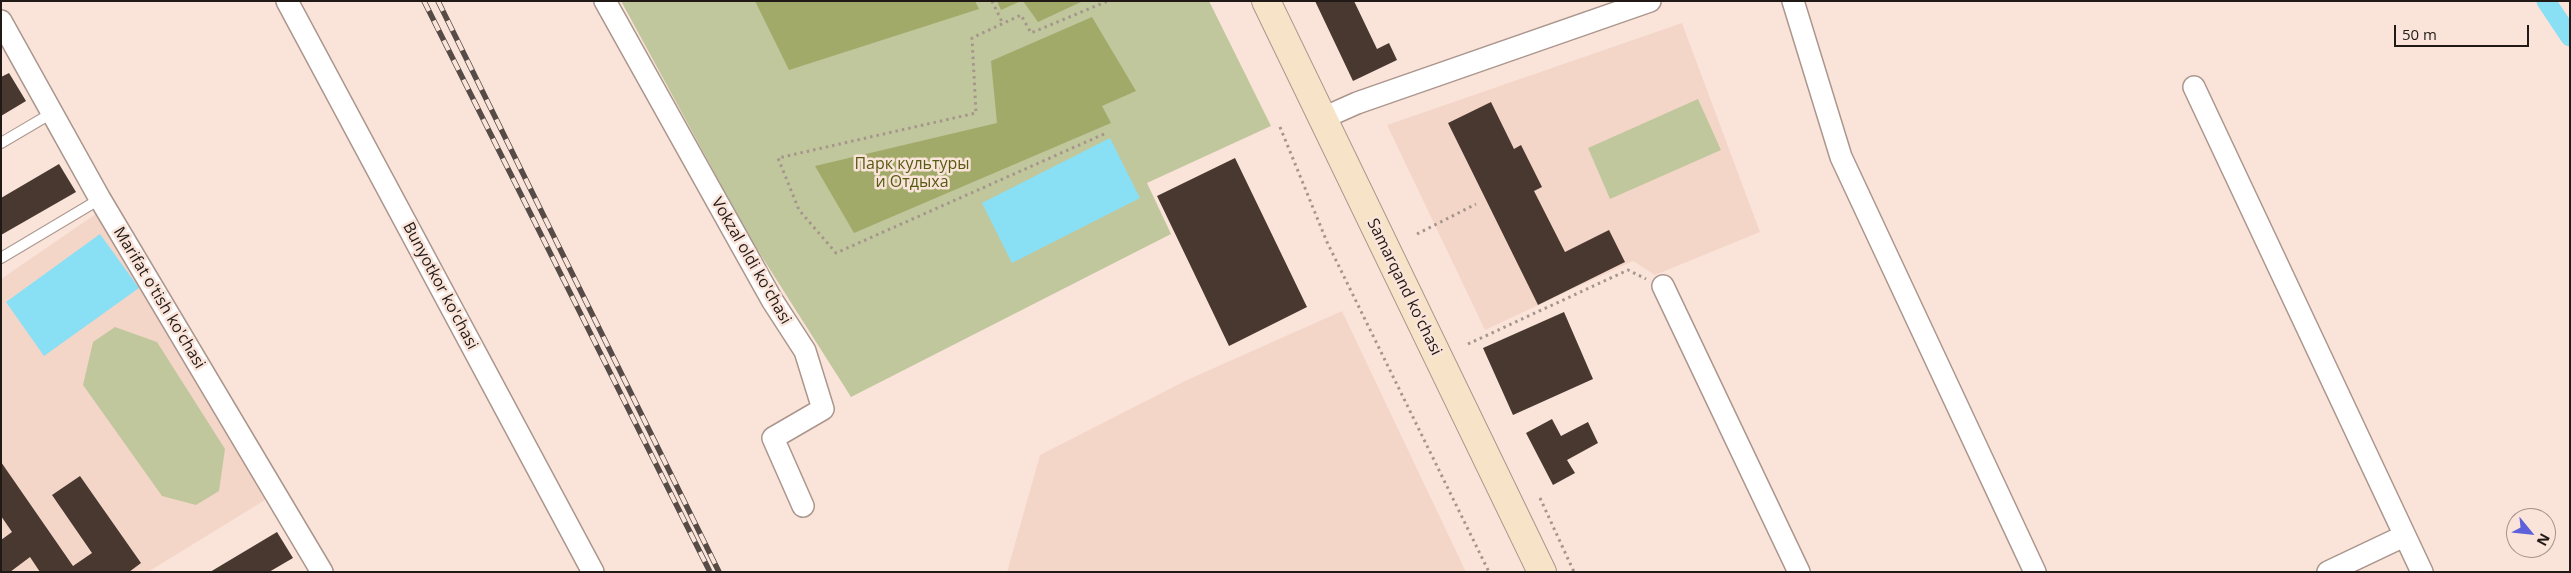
<!DOCTYPE html>
<html>
<head>
<meta charset="utf-8">
<style>
  body { margin:0 }
  #map { position:relative; width:2571px; height:573px; overflow:hidden; background:#fae4da; font-family:"Open Sans",sans-serif }
  canvas { display:block }
  .frame { position:absolute; inset:0; border:2px solid #201915; pointer-events:none }
  .north { position:absolute; left:2506px; top:508px; width:50px; height:50px; box-sizing:border-box; background:#fae4da; border:1px solid #a3938b; border-radius:50%; rotate:118deg; font-size:14px; font-weight:700; line-height:20px; text-align:center; color:#201915 }
  .north::after { content:''; display:block; margin:auto; width:18px; height:22px; background:#5f61da; clip-path:polygon(50% 0,100% 100%,50% 72%,0 100%) }
  .scale { position:absolute; left:2394px; top:25px; width:135px; height:22px; box-sizing:border-box; border:2px solid #201915; border-top:0; padding-left:6px; font-size:15px; line-height:18px; white-space:nowrap; color:#201915; -webkit-text-stroke:4px #fae4da; paint-order:stroke }
</style>
</head>
<body>
<div id="map">
<canvas width="2571" height="573"></canvas>
<div class="frame"></div>
<div class="north">N</div>
<div class="scale">50 m</div>
</div>
<script>
const g = document.querySelector('canvas').getContext('2d');
g.lineJoin = 'round';
function paint(path, color) {
  g.fillStyle = color;
  g.fill(path, 'evenodd');
}
function stroke(path, color, width, dash) {
  g.strokeStyle = color;
  g.lineWidth = width;
  g.lineCap = dash ? 'butt' : 'round';
  g.setLineDash(dash || []);
  g.stroke(path);
}
function label(font, color, halo, rows, align = 'center') {
  g.font = font + ' "Open Sans",sans-serif';
  g.lineWidth = 5;
  g.setLineDash([]);
  g.textBaseline = 'middle';
  g.strokeStyle = halo;
  g.fillStyle = color;
  for (const [text, x, y, turn = 0] of rows) {
    g.save();
    g.translate(x, y);
    g.rotate((+turn || 0) * Math.PI / 180);
    g.textAlign = isNaN(turn) ? turn : align;
    if (halo) g.strokeText(text, 0, 0);
    g.fillText(text, 0, 0);
    g.restore();
  }
}
const built = new Path2D(`
  M1682 23 1760 232 1655 275 1633 261 1485 330 1387 125Z
  M103 209 265 500 148 572H1V279Z
  M1342 311 1466 572H1007L1040 455 1187 380Z`);
const green = new Path2D(`
  M621 1H1209L1271 126 1147 183 1171 234 851 397 750 238Z
  M1698 99 1721 150 1610 199 1588 148Z
  M115 327 157 342 225 449 219 491 196 505 162 496 83 385 93 342Z`);
const forest = new Path2D(`
  M755 1H975L979 9 789 70Z
  M997 1H1021L1001 10Z
  M1023 1H1083L1038 22Z
  M1092 17 1136 91 1102 106 1111 123 854 233 815 166 997 123 991 61Z`);
const water = new Path2D(`
  M1110 138 1140 198 1012 263 982 203Z
  M100 234 139 288 44 356 6 302Z`);
const canal = new Path2D(`
  M2546 1 2570 37`);
const building = new Path2D(`
  M1315 1H1354L1377 49 1389 43 1397 60 1353 81Z
  M9 73 26 101 1 116V77Z
  M1491 102 1514 149 1521 145 1542 187 1534 191 1565 252 1609 230 1625 262 1538 305 1448 123Z
  M1235 158 1307 307 1229 346 1157 196Z
  M59 164 76 192 1 235V198Z
  M1564 312 1593 379 1513 415 1483 348Z
  M1552 419 1561 436 1588 422 1598 443 1567 460 1575 473 1553 485 1526 433Z
  M1 462 73 566 92 553 52 495 80 476 141 563 129 572H40L30 557 10 572H1V540L12 532 1 516Z
  M277 532 293 558 269 572H210Z`);
const path = new Path2D(`
  M992 1 1003 24
  M1280 127 1327 242 1489 572
  M1104 134 836 253 799 210 778 158 976 113 972 38 1021 15 1031 33 1108 1
  M1417 234 1476 204
  M1468 344 1628 270 1646 279
  M1540 498 1574 572`);
const service = new Path2D(`
  M1 143 52 113
  M1 258 100 199`);
const minor = new Path2D(`
  M287 1 593 572
  M605 1 772 300 805 351 823 409 773 438 803 506
  M1793 1 1841 157 2035 572
  M1 21 100 199 322 572
  M2194 87 2422 572
  M1321 119 1357 103 1650 1
  M1663 286 1799 572
  M2328 572 2404 536`);
const secondary = new Path2D(`
  M1266 1 1542 572`);
const rail = new Path2D(`
  M424 1 710 572
  M438 1 719 572`);
const parkNames = [
  ["Парк культуры",912,164],
  ["и Отдыха",912,182]
];
const streetNames = [
  ["Vokzal oldi ko'chasi",751,261,60],
  ["Bunyotkor ko'chasi",440,286,62],
  ["Samarqand ko'chasi",1404,287,64],
  ["Marifat o'tish ko'chasi",159,298,59]
];
paint(built, '#f4d6c9');
paint(green, '#c1c79d');
paint(forest, '#a1aa68');
paint(water, '#89dff4');
stroke(canal, '#89dff4', 19);
paint(building, '#493830');
stroke(service, '#ab968d', 12);
stroke(minor, '#ab968d', 24);
stroke(secondary, '#ab968d', 30);
stroke(path, '#a5958d', 3, [2.5, 4]);
stroke(service, '#fff', 10);
stroke(minor, '#fff', 21);
stroke(secondary, '#f7e3c7', 28);
stroke(rail, '#564b46', 5.5);
stroke(rail, '#fae4da', 4, [11]);
label('16px', '#555c11', '#fae4da', parkNames);
label('16px', '#201915', '#fae4da', streetNames);
</script>
</body>
</html>
